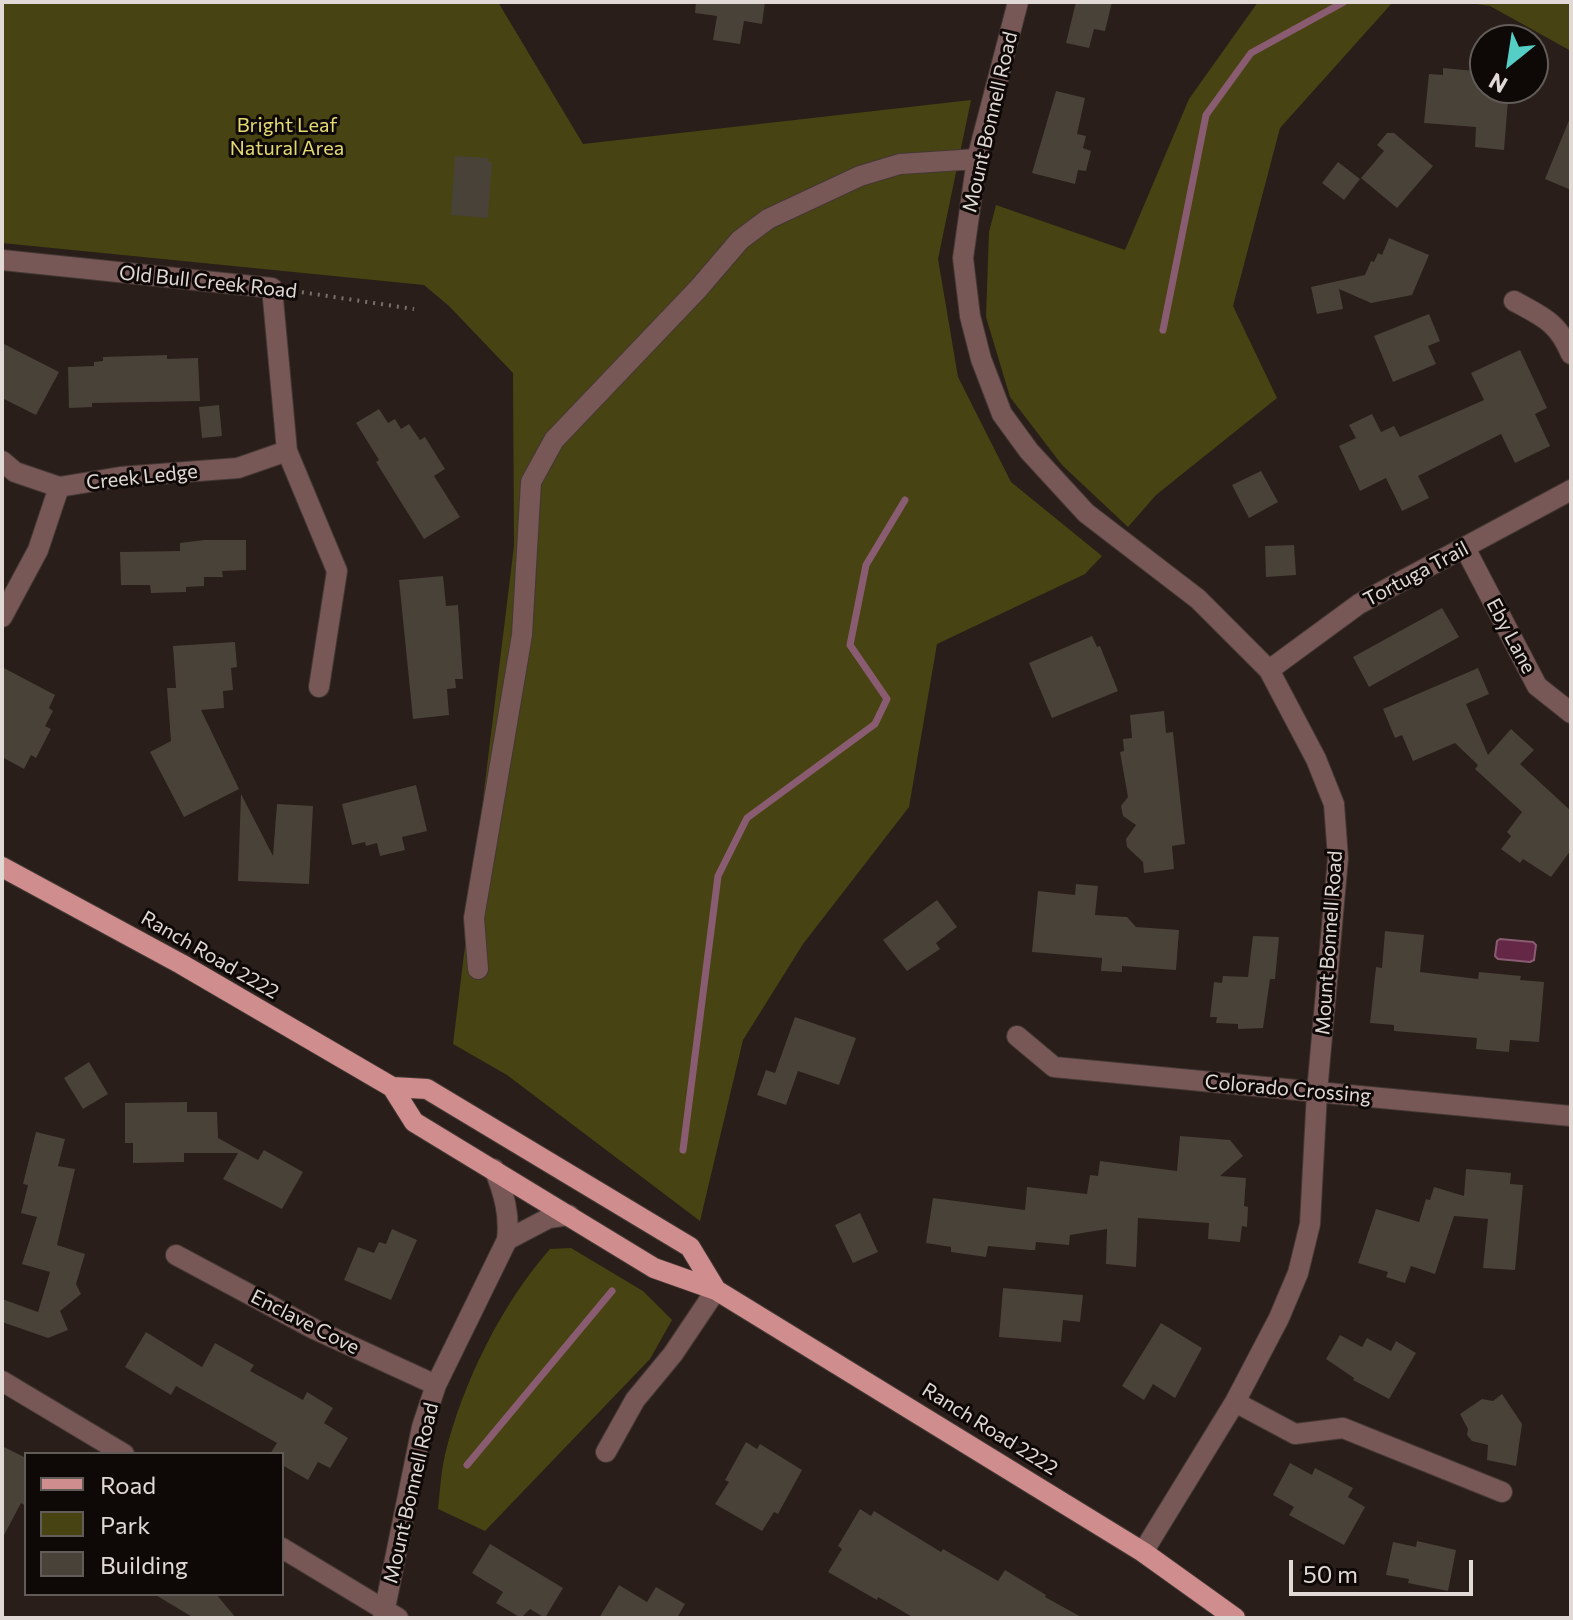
<!DOCTYPE html>
<html>
<head>
<meta charset="utf-8">
<style>
  body { margin:0 }
  #map { position:relative; width:1573px; height:1620px; overflow:hidden; background:#291e19; font-family:Commissioner,sans-serif }
  canvas { display:block }
  .frame { position:absolute; inset:0; border:4px solid #e0d9d5; pointer-events:none }
  .legend { position:absolute; left:24px; top:1452px; width:260px; height:144px; box-sizing:border-box; background:#0e0907; border:2px solid #625c59; margin:0; padding:10px 14px; list-style:none; font-size:24px; color:#e0d9d5 }
  .legend li { display:flex; align-items:center; gap:16px; height:40px }
  .legend b { width:40px; border:2px solid #625c59 }
  .north { position:absolute; left:1469px; top:24px; width:80px; height:80px; box-sizing:border-box; background:#0e0907; border:2px solid #625c59; border-radius:50%; rotate:210deg; font-size:22px; font-weight:700; line-height:32px; text-align:center; color:#e0d9d5 }
  .north::after { content:''; display:block; margin:auto; width:28px; height:36px; background:#55cec5; clip-path:polygon(50% 0,100% 100%,50% 72%,0 100%) }
  .scale { position:absolute; left:1289px; top:1560px; width:184px; height:36px; box-sizing:border-box; border:4px solid #e0d9d5; border-top:0; padding-left:10px; font-size:24px; line-height:28px; white-space:nowrap; color:#e0d9d5; -webkit-text-stroke:6px #0e0907; paint-order:stroke }
</style>
</head>
<body>
<div id="map">
<canvas width="1573" height="1620"></canvas>
<div class="frame"></div>
<ul class="legend">
<li><b style="height:10px;background:#cf8d8d"></b>Road</li>
<li><b style="height:22px;background:#484312"></b>Park</li>
<li><b style="height:22px;background:#494238"></b>Building</li>
</ul>
<div class="north">N</div>
<div class="scale">50 m</div>
</div>
<script>
const g = document.querySelector('canvas').getContext('2d');
g.lineJoin = 'round';
function paint(path, color) {
  g.fillStyle = color;
  g.fill(path, 'evenodd');
}
function stroke(path, color, width, dash) {
  g.strokeStyle = color;
  g.lineWidth = width;
  g.lineCap = dash ? 'butt' : 'round';
  g.setLineDash(dash || []);
  g.stroke(path);
}
function label(font, color, halo, rows, align = 'center') {
  g.font = font + ' Commissioner,sans-serif';
  g.lineWidth = 6;
  g.setLineDash([]);
  g.textBaseline = 'middle';
  g.strokeStyle = halo;
  g.fillStyle = color;
  for (const [text, x, y, turn = 0] of rows) {
    g.save();
    g.translate(x, y);
    g.rotate((+turn || 0) * Math.PI / 180);
    g.textAlign = isNaN(turn) ? turn : align;
    if (halo) g.strokeText(text, 0, 0);
    g.fillText(text, 0, 0);
    g.restore();
  }
}
const green = new Path2D(`
  M2 2H498L583 144 971 100 938 259 958 377 1011 482 1102 556 1085 574 937 644 909 807 803 944 743 1040 700 1221 507 1075 453 1044 514 546 513 373 449 306 424 285 2 243Z
  M1258 2H1393L1280 128 1233 306 1277 398 1156 495 1128 527 1062 465 1010 397 986 317 989 232 996 205 1125 250 1189 99Z
  M1462 2H1571V51L1490 6Z
  M571 1248 643 1291 672 1320 650 1359 485 1531 438 1509C440 1491 441 1472 445 1455 462 1384 502 1303 550 1249Z`);
const water = new Path2D(`
  M1500 939 1533 942 1536 945 1534 960 1530 962 1498 959 1495 956 1497 941Z`);
const stream = new Path2D(`
  M1163 330 1206 115 1251 53 1344 2
  M683 1150 718 876 747 818 875 724 887 699 850 645 866 565 905 500
  M467 1465 612 1291`);
const building = new Path2D(`
  M696 2H765L762 24 744 21 740 44 713 40 717 16 695 13Z
  M1076 2H1112L1105 31 1094 29 1089 48 1066 43Z
  M1443 68 1485 72V88H1509L1504 150 1475 147 1476 127 1424 123 1429 74 1443 75Z
  M1056 91 1085 98 1077 134 1086 136 1083 148 1091 151 1086 171 1078 170 1075 184 1032 173Z
  M1570 118H1571V190L1545 179Z
  M1387 133H1394L1433 166 1397 208 1361 178 1384 151 1377 145Z
  M455 156 488 158V162H492L488 218 451 215Z
  M1338 162 1360 179 1344 200 1322 183Z
  M1389 238 1429 255 1412 295 1371 303 1339 289 1343 309 1317 314 1311 287 1365 275 1371 261 1374 262 1378 253 1382 255Z
  M1429 314 1440 341 1428 346 1436 364 1393 382 1374 336Z
  M2 343 59 372 36 415 2 398Z
  M1520 350 1547 408 1535 414 1550 446 1515 463 1501 434 1418 476 1429 498 1402 511 1386 478 1360 491 1339 446 1356 438 1349 425 1372 414 1381 432 1394 426 1400 437 1484 400 1471 373Z
  M167 355V359L198 358 200 401 92 403V407L69 408 68 367 94 366V362L103 361V357Z
  M219 405 222 436 202 438 199 407Z
  M379 409 388 423 395 419 401 429 409 424 420 440 425 437 445 469 434 476 460 517 424 539 376 462 379 460 356 423Z
  M1261 471 1278 502 1249 518 1232 485Z
  M204 540H246V570L222 571 223 577H204V586L186 587V592L151 593 150 585H121L120 552 180 551V543Z
  M1294 545 1296 575 1266 577 1265 546Z
  M443 576 446 606 458 605 463 679H455L456 688 447 689 449 715 413 719 399 580Z
  M1442 608 1459 637 1369 687 1353 657Z
  M1092 636 1097 647 1100 646 1118 691 1052 718 1029 663Z
  M235 642 237 667 231 668 233 690 223 691 224 708 201 710 239 789 184 817 150 752 171 741 167 688H176L173 646Z
  M2 667 55 695 49 708 53 711 45 726 51 729 36 758 31 755 24 769 2 757Z
  M1478 668 1489 694 1466 704 1488 755 1511 729 1534 750 1520 764 1571 811V850L1551 877 1523 859 1520 863 1501 849 1511 836 1507 832 1522 812 1475 769 1478 765 1455 743 1413 761 1402 735 1395 738 1383 709Z
  M1164 711 1166 733 1173 732 1185 844 1172 846 1174 869 1144 873 1143 862 1127 847 1126 839 1136 825 1123 816 1121 806 1128 797 1120 752 1124 751 1123 739 1132 738 1130 715Z
  M416 785 427 831 402 837 405 850 380 856 377 843 366 846 365 842 352 845 342 804Z
  M241 794 273 856 277 804 313 806 309 884 238 881Z
  M1076 884 1098 886 1095 915 1127 917 1136 927 1179 930 1176 970 1122 966V972L1101 971 1102 958 1032 952 1038 891 1075 895Z
  M937 900 957 927 936 943 940 949 907 971 883 940Z
  M1385 931 1424 935 1420 972 1478 979 1479 972 1521 976 1520 980 1544 982 1539 1042 1510 1040 1509 1052 1476 1049 1477 1038 1394 1031V1025L1370 1023 1376 967 1382 968Z
  M1253 936 1279 937 1275 979H1270L1263 1028 1238 1029V1024L1216 1023 1217 1017H1210L1214 982 1222 983 1223 976 1248 977Z
  M795 1017 856 1038 839 1085 798 1071 786 1105 757 1095 766 1070 775 1073Z
  M89 1062 108 1094 83 1109 64 1078Z
  M187 1102V1112H217L218 1138 258 1160 264 1150 303 1172 282 1209 223 1179 238 1153H184V1162L133 1163V1143H125V1103Z
  M36 1132 65 1139 58 1166 75 1169 57 1245 85 1254 76 1284 81 1294 60 1311 68 1330 48 1338 2 1322V1299L38 1312 50 1272 22 1264 37 1217 21 1213 28 1185 23 1184Z
  M1180 1136 1230 1140 1243 1156 1220 1176 1246 1178 1244 1206 1248 1207 1247 1227 1242 1226 1240 1242 1208 1239 1209 1223 1138 1218 1136 1267 1106 1264 1107 1229 1070 1235 1069 1245 1036 1242 1035 1250H1030L988 1246 986 1257 951 1252V1247L926 1243 933 1198 1025 1210 1027 1187 1087 1194 1090 1175 1098 1176 1100 1161 1177 1171Z
  M1466 1169 1511 1173 1510 1184 1523 1185 1515 1270 1483 1268 1488 1219 1454 1216 1435 1274 1411 1266 1405 1283 1386 1277 1388 1272 1358 1263 1376 1209 1419 1222 1426 1199 1430 1200 1434 1187 1464 1196Z
  M860 1213 878 1252 853 1263 835 1225Z
  M392 1229 417 1240 391 1300 344 1280 358 1247 374 1253 379 1242 386 1244Z
  M1003 1288 1083 1295 1080 1322 1063 1320 1061 1342 999 1337Z
  M1161 1323 1202 1348 1175 1398 1153 1384 1144 1400 1122 1386Z
  M146 1332 202 1367 215 1343 254 1365 250 1371 303 1400 307 1392 333 1408 324 1423 348 1438 330 1468 318 1462 308 1480 282 1465V1454H270L277 1443 176 1386 171 1395 125 1367Z
  M1340 1335 1362 1347 1367 1338 1391 1351 1396 1341 1416 1353 1389 1399 1353 1380 1354 1378 1326 1359Z
  M1502 1394 1522 1424 1516 1466 1487 1460 1488 1445 1472 1441 1467 1435 1468 1429 1460 1414 1482 1399 1493 1401Z
  M746 1442 757 1449 760 1444 802 1470 778 1514 774 1512 762 1531 715 1504 729 1482 725 1480Z
  M2 1446 26 1458V1506L21 1503 2 1539Z
  M1290 1463 1312 1475 1315 1468 1353 1488 1348 1497 1365 1507 1344 1545 1289 1515 1294 1507 1273 1495Z
  M860 1509 871 1516 874 1511 941 1552 943 1549 998 1581 1005 1570 1046 1595 1045 1597 1083 1618H914L878 1597 877 1600 828 1572 842 1549 838 1546Z
  M1417 1541 1456 1550 1448 1591 1408 1583 1409 1579 1386 1575 1393 1542 1416 1547Z
  M490 1544 563 1588 545 1618 530 1609 521 1618 496 1603 503 1592 472 1573Z
  M619 1585 647 1602 656 1587 685 1604 677 1618H599Z
  M154 1594H216L236 1618H194Z`);
const path = new Path2D(`
  M294 291 414 309`);
const minor = new Path2D(`
  M1018 2 977 159 963 258 970 316 981 359 1002 414 1029 451 1086 513 1198 599 1269 670 1316 759 1334 804 1338 858 1317 1092 1310 1224 1298 1273 1279 1318 1235 1402 1143 1552
  M2 260 272 288 287 451 337 571 319 687
  M1514 301C1543 317 1558 322 1571 354
  M2 461 15 472 59 487 120 477 238 468 287 451
  M1465 548 1537 686 1571 713
  M2 617 38 550 59 487
  M1269 670 1359 604 1571 490
  M478 969 474 918 522 635 531 482 554 440 698 289 740 240 768 219 860 176 900 164 977 159
  M1017 1036 1054 1067 1571 1116
  M507 1240 549 1218 569 1215
  M176 1255 314 1329 436 1385
  M2 1381 124 1454
  M1235 1402 1295 1434 1343 1428 1502 1492
  M606 1452 635 1400 673 1354 716 1290
  M282 1548 398 1618
  M383 1618 422 1427 436 1385 507 1240C510 1215 504 1193 494 1169`);
const major = new Path2D(`
  M2 867 181 964 392 1087 427 1089 690 1247 716 1290
  M392 1087 414 1122 654 1268 716 1290 1143 1552 1235 1618`);
const streetNames = [
  ["Mount Bonnell Road",990,122,-77],
  ["Old Bull Creek Road",208,282,6],
  ["Creek Ledge",142,477,-6],
  ["Tortuga Trail",1416,574,-28],
  ["Eby Lane",1511,636,62],
  ["Mount Bonnell Road",1329,943,-86],
  ["Ranch Road 2222",210,955,30],
  ["Colorado Crossing",1288,1089,5],
  ["Enclave Cove",305,1322,27],
  ["Ranch Road 2222",990,1429,32],
  ["Mount Bonnell Road",411,1493,-77]
];
const parkNames = [
  ["Bright Leaf",287,125],
  ["Natural Area",287,148]
];
paint(green, '#484312');
paint(water, '#642746');
stroke(water, '#895c71', 2);
stroke(stream, '#895c71', 7);
paint(building, '#494238');
stroke(minor, '#433833', 22);
stroke(major, '#433833', 22);
stroke(path, '#79706b', 4, [2, 6]);
stroke(minor, '#785757', 20);
stroke(major, '#cf8d8d', 20);
label('20px', '#e0d9d5', '#0e0907', streetNames);
label('20px', '#e3da72', '#0e0907', parkNames);
</script>
</body>
</html>
